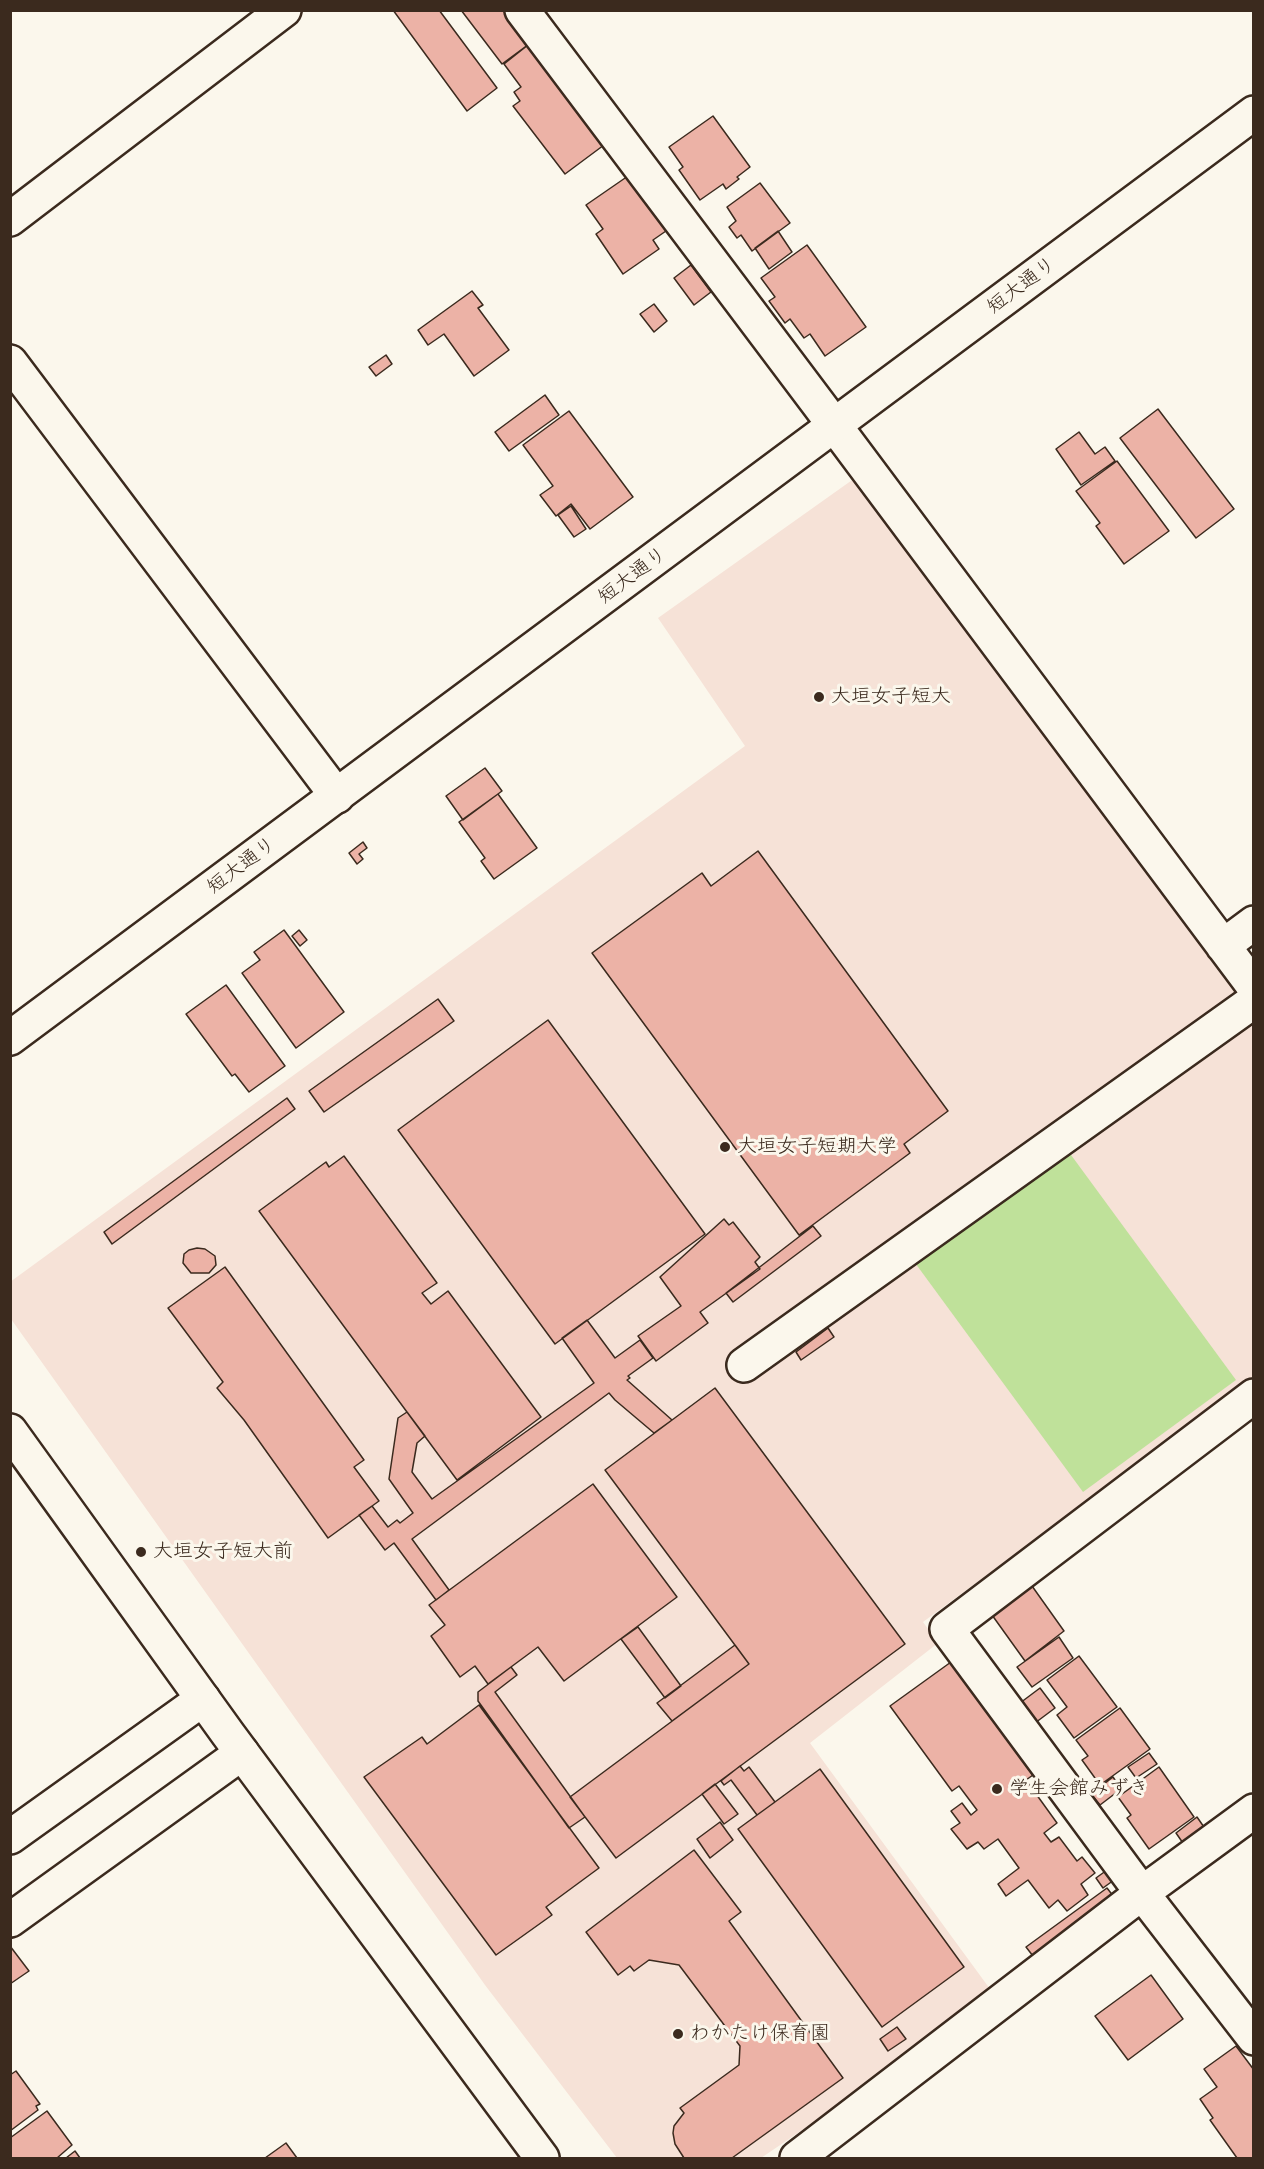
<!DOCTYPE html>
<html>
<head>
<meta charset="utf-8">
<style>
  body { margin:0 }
  #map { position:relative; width:1264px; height:2169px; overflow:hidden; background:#fbf7ec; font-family:Sriracha,sans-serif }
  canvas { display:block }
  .frame { position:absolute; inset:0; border:12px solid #3b2a1e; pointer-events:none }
</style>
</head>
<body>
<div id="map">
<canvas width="1264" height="2169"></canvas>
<div class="frame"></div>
</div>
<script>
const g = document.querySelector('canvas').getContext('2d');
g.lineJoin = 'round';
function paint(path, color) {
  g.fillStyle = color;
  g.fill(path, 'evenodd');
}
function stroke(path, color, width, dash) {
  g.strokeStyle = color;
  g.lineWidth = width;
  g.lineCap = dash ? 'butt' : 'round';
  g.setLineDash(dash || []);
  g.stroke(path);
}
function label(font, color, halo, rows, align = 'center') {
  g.font = font + ' Sriracha,"Klee One",sans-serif';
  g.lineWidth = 6;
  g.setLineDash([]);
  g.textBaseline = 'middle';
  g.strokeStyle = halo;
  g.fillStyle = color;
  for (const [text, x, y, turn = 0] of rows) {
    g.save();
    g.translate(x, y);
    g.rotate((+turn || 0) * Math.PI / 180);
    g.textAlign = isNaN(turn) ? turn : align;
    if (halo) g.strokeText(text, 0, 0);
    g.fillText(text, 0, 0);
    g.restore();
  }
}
const built = new Path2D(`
  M855 478 1253 1011V1379L923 1622 938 1643 810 1743 990 1989 870 2084 761 2158H617L485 1985 11 1319 10 1282 745 746 658 618Z`);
const green = new Path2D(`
  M1063 1144 1236 1380 1083 1492 910 1256Z`);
const building = new Path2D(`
  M393 10H439L497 88 467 111Z
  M461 10H504L529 44 502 64Z
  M528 45 604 145 565 174 513 106 520 101 514 92 521 87 504 64Z
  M713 116 750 167 737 177 739 179 726 189 723 184 700 200 679 170 683 167 669 147Z
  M628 176 666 231 653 240 659 249 623 274 596 234 603 229 586 205Z
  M760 183 790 223 752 251 741 235 737 238 729 227 736 221 727 207Z
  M778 231 792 252 769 269 755 248Z
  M807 245 866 327 825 356 810 334 804 338 790 319 785 323 769 301 775 297 761 278Z
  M691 265 711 292 694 305 674 278Z
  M472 291 483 305 478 308 509 350 474 376 444 334 428 345 418 330Z
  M654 304 667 321 654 332 640 314Z
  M386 355 392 364 376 376 369 367Z
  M545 395 559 415 509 451 495 432Z
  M1158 409 1234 509 1196 538 1120 438Z
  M569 411 633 497 590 529 571 504 556 516 540 495 553 486 523 445Z
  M1079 432 1095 454 1105 447 1115 461 1081 485 1056 449Z
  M1117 461 1169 531 1124 564 1096 526 1100 523 1076 491Z
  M571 506 586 529 574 537 558 515Z
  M485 768 502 791 463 820 446 796Z
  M498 794 537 848 494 879 481 861 485 858 459 822Z
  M363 842 367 848 359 854 363 859 357 864 349 853Z
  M758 851 948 1111 904 1144 910 1153 799 1235 592 953 702 873 711 886Z
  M284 930 344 1012 296 1048 242 973 260 960 254 952Z
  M299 930 307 940 300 946 292 936Z
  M226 985 285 1066 249 1092 235 1074 232 1076 186 1014Z
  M438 999 454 1021 324 1112 309 1091Z
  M548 1020 705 1234 555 1344 398 1130Z
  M287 1098 295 1109 112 1244 104 1232Z
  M344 1156 437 1283 422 1293 431 1304 448 1291 541 1417 457 1480 259 1211 326 1162 329 1167Z
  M724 1219 729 1225 733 1222 760 1257 755 1262 760 1269 700 1312 708 1323 656 1361 638 1336 681 1306 660 1277Z
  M813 1226 821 1236 733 1302 726 1293Z
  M197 1248 205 1249 215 1256 216 1265 209 1273H191L183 1263 184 1254 189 1250Z
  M225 1267 364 1460 354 1467 379 1501 328 1538 244 1420 217 1388 223 1382 168 1308Z
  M587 1320 615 1358 640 1340 653 1358 628 1376 630 1378 627 1380 672 1420 654 1433 615 1400 609 1393 412 1539 449 1590 436 1600 394 1543 385 1550 359 1515 372 1506 388 1527 397 1520 400 1523 413 1513 389 1479 398 1418 407 1412 425 1436 417 1443 412 1472 432 1499 594 1383 562 1338Z
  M828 1328 834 1337 801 1360 796 1352Z
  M715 1388 905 1644 616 1858 570 1797 749 1664 605 1470Z
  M593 1484 677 1597 564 1681 538 1647 488 1684 475 1666 460 1677 431 1636 445 1625 429 1605Z
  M1032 1586 1064 1631 1025 1661 992 1615Z
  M638 1627 681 1686 665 1698 621 1639Z
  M1059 1637 1073 1658 1032 1687 1017 1667Z
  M735 1645 749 1664 672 1721 657 1703Z
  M1079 1656 1117 1707 1074 1738 1057 1715 1067 1707 1047 1680Z
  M951 1662 1033 1775 1026 1780 1057 1823 1044 1833 1051 1842 1059 1837 1077 1861 1082 1857 1095 1873 1081 1884 1088 1895 1067 1911 1058 1900 1049 1908 1028 1880 1006 1896 998 1884 1019 1868 998 1839 984 1849 978 1842 967 1849 951 1829 960 1823 951 1811 962 1803 971 1815 977 1810 959 1786 952 1791 890 1706Z
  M511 1667 517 1675 495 1692 585 1817 569 1828 478 1701V1692Z
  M1040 1688 1055 1708 1035 1723 1020 1703Z
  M479 1705 599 1868 546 1907 552 1915 496 1955 364 1777 422 1737 427 1744Z
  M1120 1708 1150 1749 1100 1785 1082 1760 1088 1756 1076 1740Z
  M1149 1753 1157 1764 1136 1778 1128 1767Z
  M740 1766 744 1771 749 1767 775 1802 757 1815 731 1780 724 1785 721 1781Z
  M1159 1767 1194 1817 1149 1849 1127 1818 1131 1815 1118 1797Z
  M820 1769 964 1967 882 2027 738 1829Z
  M1113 1777 1121 1789 1100 1805 1091 1794Z
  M715 1784 738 1814 724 1824 702 1794Z
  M1197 1817 1206 1830 1185 1846 1176 1833Z
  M720 1822 733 1840 710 1858 697 1839Z
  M694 1850 741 1912 729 1921 843 2078 732 2158H684L675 2144 673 2133 674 2126 684 2113 680 2108 739 2065 740 2046 679 1965 649 1960 634 1971 630 1966 618 1975 586 1932Z
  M1107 1870 1114 1880 1103 1888 1096 1878Z
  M1107 1888 1114 1897 1033 1956 1026 1947Z
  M10 1946 29 1971 10 1984Z
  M1151 1975 1183 2019 1128 2060 1095 2016Z
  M897 2027 906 2039 888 2051 880 2039Z
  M1236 2046 1254 2070V2158H1237L1210 2120 1213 2118 1200 2099 1217 2087 1204 2069Z
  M16 2071 40 2104 36 2106 38 2110 10 2131V2075Z
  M47 2111 72 2145 57 2158H10V2138Z
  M286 2143 297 2158H265Z
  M75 2151 80 2158H66Z`);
const minor = new Path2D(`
  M522 10 835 426 1254 987
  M10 219 284 10
  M10 362 337 796
  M1223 946 1254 923
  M744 1365 1254 1001
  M1254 1396 947 1629 1142 1893 1254 2038
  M10 1837 203 1699
  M10 1920 242 1753
  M797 2158 1142 1893 1254 1811`);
const tertiary = new Path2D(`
  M10 1038 1254 113
  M10 1431 228 1734 542 2158`);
const markers = [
  [819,697,6,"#3b2a1e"],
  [725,1147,6,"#3b2a1e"],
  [141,1552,6,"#3b2a1e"],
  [997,1789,6,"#3b2a1e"],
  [678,2034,6,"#3b2a1e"]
];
const streetNames = [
  ["短大通り",1022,286,-37],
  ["短大通り",633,576,-37],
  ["短大通り",242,866,-37]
];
const poiNames = [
  ["大垣女子短大",831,697],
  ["大垣女子短期大学",737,1147],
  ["大垣女子短大前",153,1552],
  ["学生会館みずき",1009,1789],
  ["わかたけ保育園",690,2034]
];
paint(built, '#f6e2d7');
paint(green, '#bfe19a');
paint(building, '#ecb2a6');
stroke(building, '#3b2a1e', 1.5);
stroke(minor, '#3b2a1e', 38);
stroke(tertiary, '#3b2a1e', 38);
stroke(minor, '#fbf7ec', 33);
stroke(tertiary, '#fbf7ec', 33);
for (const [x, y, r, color] of markers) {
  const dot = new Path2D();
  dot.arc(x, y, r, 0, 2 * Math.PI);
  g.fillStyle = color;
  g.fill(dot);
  stroke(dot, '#fbf7ec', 2);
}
label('20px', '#3b2a1e', '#fbf7ec', streetNames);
label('20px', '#3b2a1e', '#fbf7ec', poiNames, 'left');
</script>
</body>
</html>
